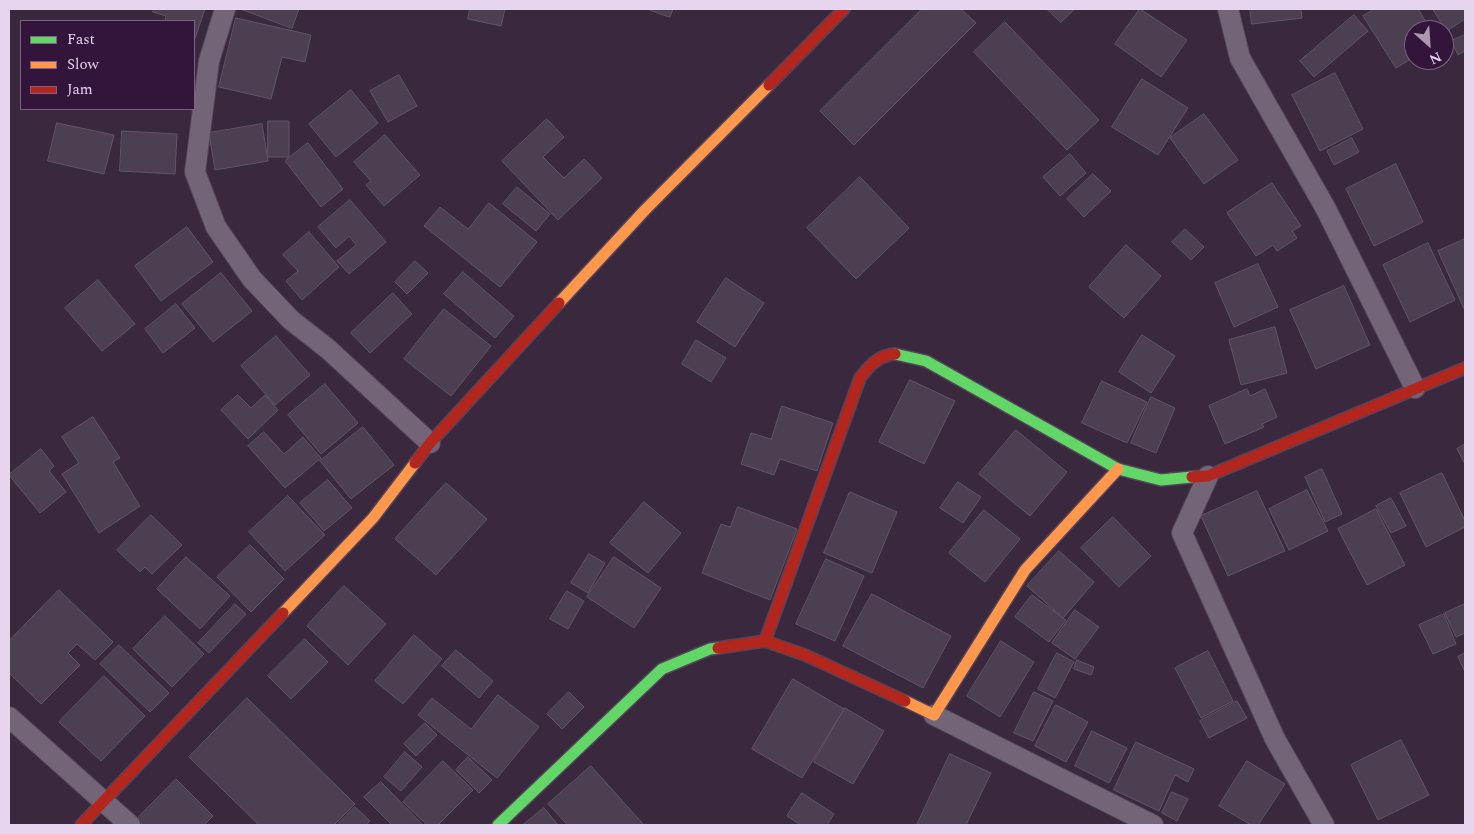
<!DOCTYPE html>
<html>
<head>
<meta charset="utf-8">
<style>
  body { margin:0 }
  #map { position:relative; width:1474px; height:834px; overflow:hidden; background:#39283e; font-family:Spectral,serif }
  canvas { display:block }
  .frame { position:absolute; inset:0; border:10px solid #e7d4ed; pointer-events:none }
  .legend { position:absolute; left:20px; top:20px; width:175px; height:90px; box-sizing:border-box; background:#33153c; border:1px solid #7b6183; margin:0; padding:6px 9px; list-style:none; font-size:15px; color:#e7d4ed }
  .legend li { display:flex; align-items:center; gap:10px; height:25px }
  .legend b { width:25px; border:1px solid #7b6183 }
  .north { position:absolute; left:1404px; top:20px; width:50px; height:50px; box-sizing:border-box; background:#33153c; border:1px solid #7b6183; border-radius:50%; rotate:154deg; font-size:14px; font-weight:700; line-height:20px; text-align:center; color:#e7d4ed }
  .north::after { content:''; display:block; margin:auto; width:18px; height:22px; background:#aa98b0; clip-path:polygon(50% 0,100% 100%,50% 72%,0 100%) }
</style>
</head>
<body>
<div id="map">
<canvas width="1474" height="834"></canvas>
<div class="frame"></div>
<ul class="legend">
<li><b style="height:6px;background:#63d668"></b>Fast</li>
<li><b style="height:6px;background:#ff974d"></b>Slow</li>
<li><b style="height:6px;background:#b3261e"></b>Jam</li>
</ul>
<div class="north">N</div>
</div>
<script>
const g = document.querySelector('canvas').getContext('2d');
g.lineJoin = 'round';
function paint(path, color) {
  g.fillStyle = color;
  g.fill(path, 'evenodd');
}
function stroke(path, color, width, dash) {
  g.strokeStyle = color;
  g.lineWidth = width;
  g.lineCap = dash ? 'butt' : 'round';
  g.setLineDash(dash || []);
  g.stroke(path);
}
const building = new Path2D(`
  M154 9H205L194 41V21H165L166 16 153 12Z
  M241 9H299L292 28Z
  M470 9H505L501 26 468 19Z
  M647 9H673L670 17Z
  M922 9H961L976 23 854 145 820 111Z
  M1047 9H1075L1061 22Z
  M1140 9 1187 40 1161 77 1115 44Z
  M1250 9H1301L1302 18 1252 24Z
  M1375 9H1418L1431 30H1414V57L1396 68 1363 16Z
  M1433 9H1465V19L1447 31Z
  M1354 15 1368 31 1314 77 1300 61Z
  M236 18 311 35 305 62 282 57 271 99 219 87Z
  M1005 22 1099 120 1067 150 974 52Z
  M1465 35V51L1458 55 1451 41Z
  M1335 73 1363 129 1320 151 1292 95Z
  M399 75 417 106 388 122 370 91Z
  M1142 79 1188 108 1158 155 1112 127Z
  M351 90 378 123 336 157 309 124Z
  M1204 114 1238 160 1204 184 1170 138Z
  M547 119 564 137 543 157 564 178 584 159 602 178 558 220 502 161Z
  M268 121H289V157H268Z
  M57 123 114 135 104 174 48 161Z
  M262 124 268 161 215 170 209 133Z
  M122 131 177 134 175 174 120 171Z
  M385 135 420 175 384 206 366 185 371 181 354 162Z
  M1352 138 1359 152 1334 165 1327 151Z
  M308 143 343 189 321 207 285 161Z
  M1070 154 1086 173 1060 196 1043 177Z
  M1396 164 1423 222 1374 246 1346 189Z
  M1093 174 1111 191 1084 217 1067 199Z
  M860 177 909 228 856 279 807 228Z
  M1272 183 1301 226 1292 231 1297 238 1277 251 1273 245 1256 256 1227 213Z
  M517 187 550 214 536 231 503 204Z
  M350 200 386 242 349 274 337 261 356 245 349 236 336 248 318 227Z
  M489 203 537 242 500 287 424 226 440 207 468 229Z
  M187 227 213 262 161 301 135 266Z
  M1185 229 1204 247 1191 260 1172 242Z
  M309 232 339 267 302 300 286 281 298 271 283 255Z
  M1465 239V311L1438 251Z
  M1428 243 1455 300 1410 322 1383 265Z
  M1126 245 1161 276 1124 318 1089 287Z
  M415 261 428 273 407 294 395 282Z
  M1258 264 1278 307 1234 327 1215 283Z
  M463 272 514 316 495 338 444 294Z
  M221 273 252 311 213 342 182 304Z
  M726 278 764 303 735 347 697 322Z
  M98 280 135 324 102 351 65 308Z
  M1344 286 1370 345 1316 369 1290 310Z
  M393 293 412 314 370 353 351 333Z
  M176 304 195 328 163 353 145 329Z
  M444 309 491 346 451 396 404 359Z
  M1275 327 1287 373 1241 385 1229 340Z
  M1142 335 1175 356 1151 393 1119 372Z
  M276 336 310 375 275 405 241 366Z
  M696 340 726 358 711 382 682 364Z
  M910 380 955 401 924 464 879 442Z
  M1102 381 1147 402 1127 443 1082 423Z
  M325 384 358 423 321 454 288 415Z
  M1247 389 1250 396 1265 389 1277 417 1262 424 1264 427 1225 444 1209 406Z
  M238 395 251 408 265 395 278 410 248 439 221 410Z
  M1151 397 1175 408 1156 453 1131 443Z
  M782 406 833 423 817 471 780 459 774 475 741 464 751 433 771 439Z
  M93 417 120 458 113 462 140 506 99 533 62 474 79 463 62 437Z
  M363 427 394 465 351 499 320 461Z
  M1016 430 1067 472 1030 516 979 474Z
  M264 432 284 454 303 437 321 458 285 488 248 446Z
  M1465 444V464L1457 449Z
  M41 449 54 466 49 471 66 492 40 513 9 475Z
  M1322 469 1342 514 1325 522 1305 477Z
  M1442 473 1465 521V527L1426 547 1400 493Z
  M328 480 352 508 324 531 300 503Z
  M958 482 981 497 963 523 940 508Z
  M446 483 487 519 436 575 395 539Z
  M1307 490 1328 531 1289 550 1269 509Z
  M1257 491 1285 551 1228 576 1201 516Z
  M850 492 897 512 872 573 824 553Z
  M288 496 325 535 285 571 249 532Z
  M1391 498 1406 526 1391 533 1376 506Z
  M644 502 681 533 648 573 610 543Z
  M738 507 797 529 770 600 702 573 721 524 730 527Z
  M1376 509 1405 565 1367 585 1338 529Z
  M984 510 1020 539 985 582 949 553Z
  M151 515 182 545 152 574 145 567 140 572 117 550Z
  M1113 517 1151 556 1119 587 1081 548Z
  M250 545 284 579 251 612 217 577Z
  M1059 551 1094 582 1063 618 1027 586Z
  M589 554 605 563 588 593 571 583Z
  M186 557 230 596 200 629 157 589Z
  M614 557 661 588 634 628 587 597Z
  M826 559 864 576 835 641 796 624Z
  M344 586 386 624 348 665 307 626Z
  M59 590 113 642 95 660 77 644 68 653 80 665 41 704 9 673V641Z
  M567 591 584 601 568 629 550 619Z
  M872 594 951 636 923 688 843 646Z
  M1032 595 1066 620 1049 642 1015 617Z
  M235 604 246 614 209 653 198 643Z
  M1465 604V633L1456 637 1445 613Z
  M1075 610 1099 627 1075 659 1052 643Z
  M1444 614 1456 644 1433 654 1419 625Z
  M165 616 204 654 172 687 133 649Z
  M414 635 442 659 403 704 375 681Z
  M305 639 328 662 291 699 268 676Z
  M1001 641 1034 662 1000 717 967 696Z
  M119 645 169 693 150 712 100 664Z
  M456 650 493 681 479 698 442 666Z
  M1208 651 1233 701 1201 718 1175 668Z
  M1057 653 1074 662 1055 698 1038 689Z
  M1465 653V672L1458 657Z
  M1077 660 1094 667 1091 675 1074 669Z
  M104 676 145 716 101 761 59 722Z
  M793 679 844 709 802 778 752 749Z
  M569 692 584 707 562 729 547 714Z
  M1034 692 1053 701 1033 741 1014 733Z
  M498 695 539 727 497 778 418 715 432 698 471 729Z
  M247 698 355 804 334 825H259L189 757Z
  M1237 701 1247 718 1209 738 1200 721Z
  M1056 705 1088 722 1066 762 1035 746Z
  M845 708 884 731 853 784 814 762Z
  M425 723 437 735 416 756 404 744Z
  M1092 731 1127 748 1109 783 1075 766Z
  M1401 740 1429 795 1378 820 1351 765Z
  M1136 742 1194 769 1188 782 1175 775 1159 811 1114 790Z
  M405 752 422 767 401 791 384 777Z
  M950 754 991 773 966 825H917Z
  M468 757 492 780 479 793 456 770Z
  M443 761 473 790 438 825H427L403 802Z
  M1247 761 1285 784 1258 825H1251L1219 806Z
  M591 766 644 825H568L548 804Z
  M176 779 213 816 204 825H143L137 819Z
  M381 782 423 825H392L364 797Z
  M1172 792 1188 799 1177 821 1162 813Z
  M802 793 834 814 827 825H801L787 816Z
  M355 807 370 821 366 825H337Z
  M544 808 558 825H523Z`);
const street = new Path2D(`
  M225 9 209 61 195 172 216 227 252 279 291 320 328 349 430 443
  M1228 9 1240 58 1326 209 1415 388
  M1208 476 1182 533 1275 739 1324 825
  M934 715 1153 825
  M9 717 130 825`);
const fast = new Path2D(`
  M895 354 926 361 1118 469 1161 480 1192 477
  M498 825 662 669 710 649 718 648`);
const slow = new Path2D(`
  M559 303 645 210 769 85
  M283 613 373 518 415 463
  M905 701 934 715 1025 570 1118 469`);
const jam = new Path2D(`
  M769 85 844 9
  M415 463 430 443 559 303
  M1192 477 1208 476 1465 368
  M765 641 860 378C870 365 879 355 895 354
  M718 648 765 641 805 655 905 701
  M81 825 283 613`);
paint(building, '#4c3f51');
stroke(building, '#635567', 1);
stroke(street, '#544458', 22);
stroke(fast, '#544458', 14);
stroke(slow, '#544458', 14);
stroke(jam, '#544458', 14);
stroke(street, '#736577', 20);
stroke(fast, '#63d668', 11);
stroke(slow, '#ff974d', 11);
stroke(jam, '#b3261e', 11);
</script>
</body>
</html>
